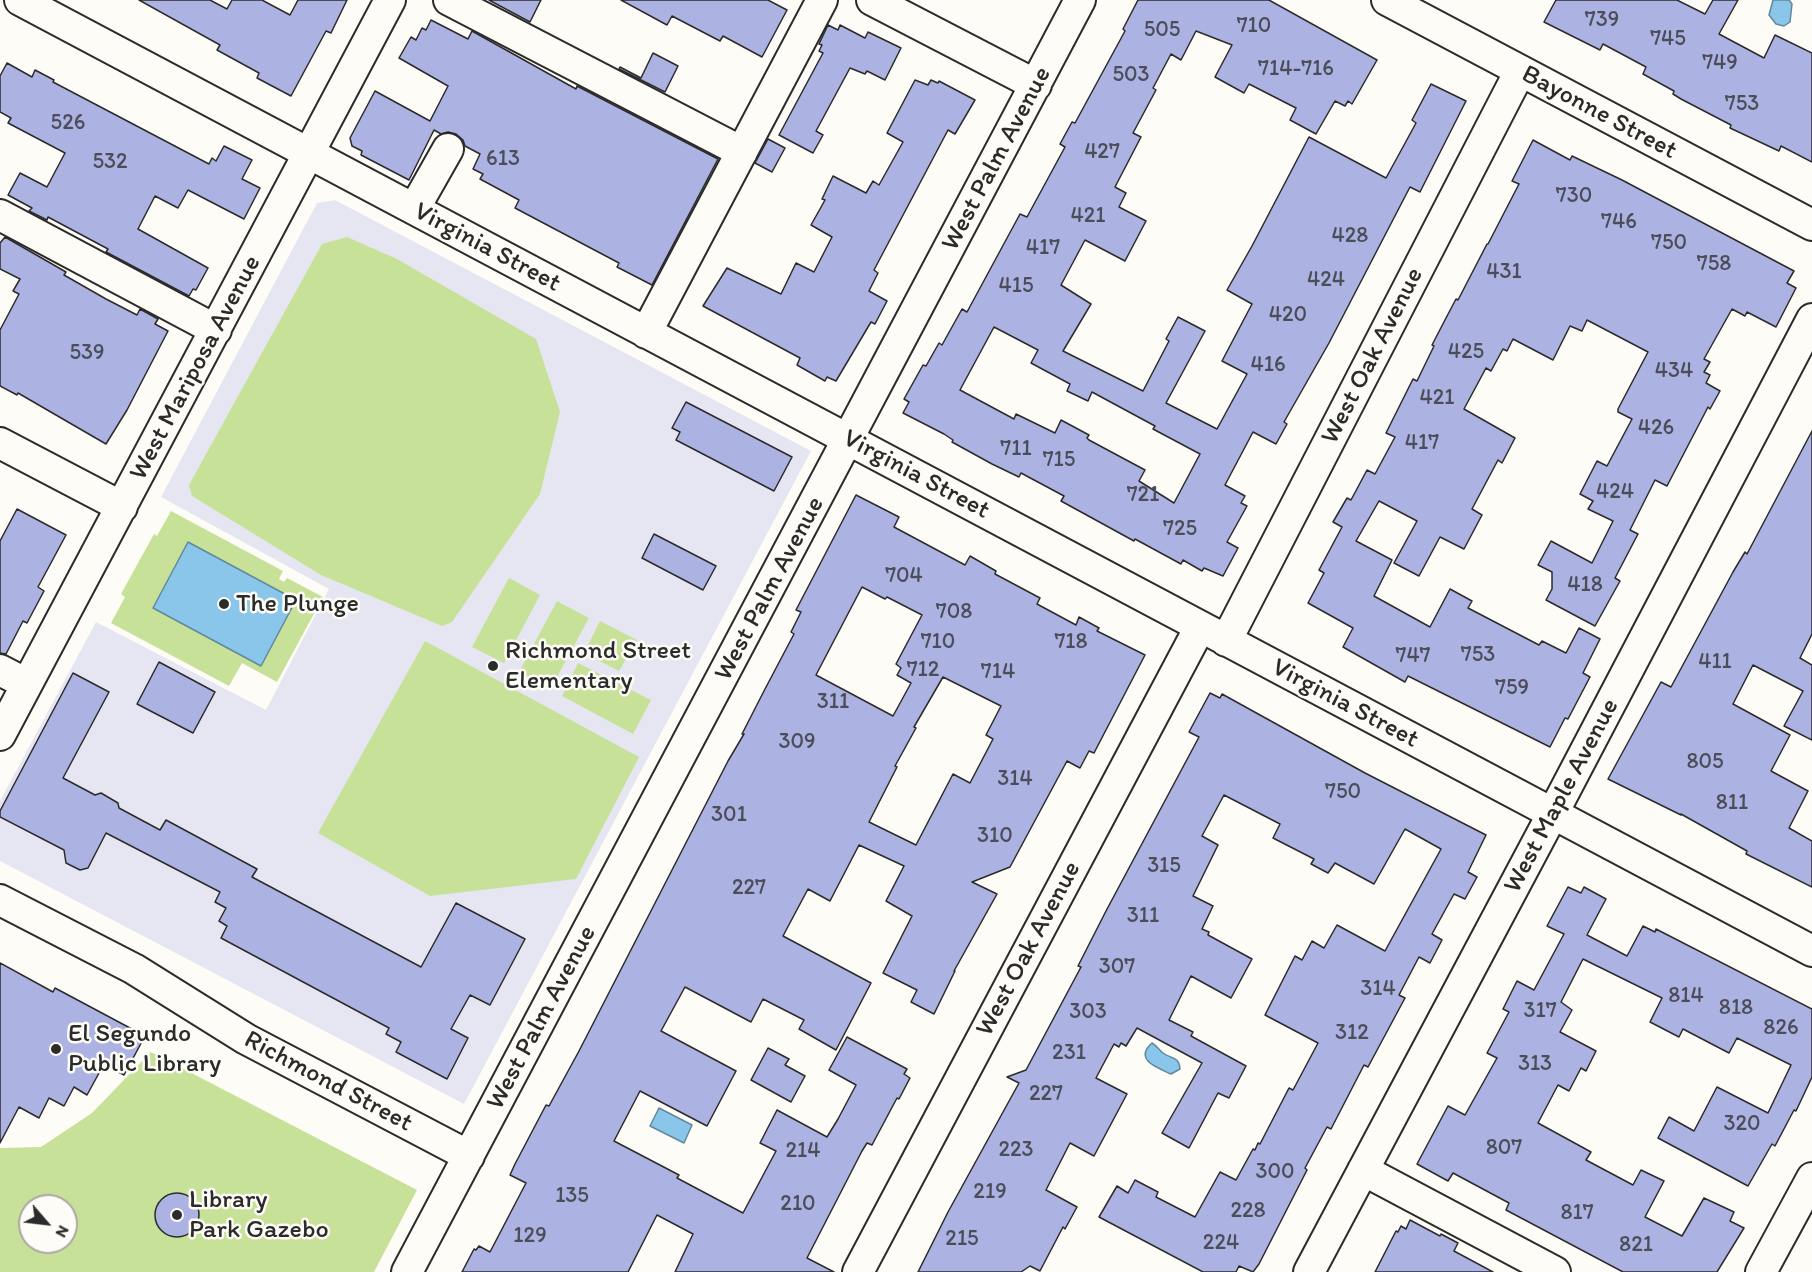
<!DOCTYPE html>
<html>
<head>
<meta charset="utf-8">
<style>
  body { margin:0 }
  #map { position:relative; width:1812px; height:1272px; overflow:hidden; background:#fdfcf7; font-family:Itim,sans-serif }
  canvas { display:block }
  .north { position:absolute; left:18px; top:1194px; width:60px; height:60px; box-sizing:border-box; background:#fdfcf7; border:2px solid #a9a8a5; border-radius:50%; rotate:118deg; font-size:16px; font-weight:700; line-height:24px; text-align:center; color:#2b2b2b }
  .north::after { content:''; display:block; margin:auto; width:21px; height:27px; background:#2b2b2b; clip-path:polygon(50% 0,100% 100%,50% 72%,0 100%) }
</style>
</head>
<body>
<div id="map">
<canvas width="1812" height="1272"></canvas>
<div class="north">N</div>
</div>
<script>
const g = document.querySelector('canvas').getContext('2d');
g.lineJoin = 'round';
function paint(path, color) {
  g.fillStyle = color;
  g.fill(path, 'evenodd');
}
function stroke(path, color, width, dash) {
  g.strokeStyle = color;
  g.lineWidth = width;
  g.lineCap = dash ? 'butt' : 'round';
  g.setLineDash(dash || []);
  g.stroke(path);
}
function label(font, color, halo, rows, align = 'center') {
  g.font = font + ' Itim,sans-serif';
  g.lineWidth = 5;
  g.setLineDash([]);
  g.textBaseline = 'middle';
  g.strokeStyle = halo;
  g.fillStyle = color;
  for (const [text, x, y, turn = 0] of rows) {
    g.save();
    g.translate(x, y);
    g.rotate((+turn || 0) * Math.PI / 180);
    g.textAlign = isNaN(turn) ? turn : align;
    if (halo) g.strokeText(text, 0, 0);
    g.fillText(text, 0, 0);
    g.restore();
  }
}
const built = new Path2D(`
  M335 200 811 451 464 1104 0 861V801L96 622 266 710 329 589 161 497 317 203Z`);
const green = new Path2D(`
  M347 237 397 259 536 339 560 412 540 494 452 622 442 626 321 575 192 496 189 485 322 244Z
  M171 511 283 571 279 579 284 582 287 578 323 597 277 682 242 663 229 686 111 623 125 597 121 594 154 534 157 536Z
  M509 578 540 595 504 663 472 647Z
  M557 601 589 618 551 688 519 672Z
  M600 621 637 640 619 671 584 653Z
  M425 641 639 757 576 879 430 896 318 833Z
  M578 663 651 700 633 734 562 696Z
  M151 1052 417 1190 374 1272H0V1148L41 1147 92 1113ZM30 1206H66V1242H30Z`);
const water = new Path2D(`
  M1773 0H1789L1792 4 1790 22 1784 26 1776 24 1769 15Z
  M188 542 296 600 261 666 153 608Z
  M1152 1043C1157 1046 1159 1050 1163 1053 1171 1059 1179 1056 1180 1069L1171 1074C1158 1068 1133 1060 1152 1043Z
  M659 1108 692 1125 684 1143 650 1126Z`);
const building = new Path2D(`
  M139 0H210L227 9 232 0H262L290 15 298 0H347L331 33 326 31 291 96 257 78 259 73 217 50 220 45Z
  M489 0H541L530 22Z
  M621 0H768L787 10 762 57 723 36 720 41 672 16 667 25Z
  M1138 0H1269L1377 60 1352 104 1348 101 1345 106 1335 101 1316 134 1290 120 1296 108 1249 84 1244 93 1215 77 1232 45 1196 31 1181 60 1171 54 1153 88 1156 90 1133 133 1141 137 1115 187 1126 193 1119 207 1146 221 1125 261 1085 240 1061 285 1091 304 1063 351 1143 391 1169 341 1166 339 1178 317 1205 331 1166 403 1217 429 1247 374 1222 361 1252 304 1227 290 1252 246 1309 137 1386 178 1416 123 1412 120 1431 84 1466 101 1420 192 1410 187 1329 343 1284 422 1287 424 1276 444 1253 432 1225 485 1245 496 1241 503 1247 506 1227 542 1238 548 1223 576 1204 568 1202 571 1183 560 1181 564 1135 539 1134 541 1061 501 1064 496 1021 473 1019 477 992 464 952 442 953 440 944 434 903 413 909 402 904 399 923 365 926 366 939 343 942 345 962 309 967 312 1020 214 1027 217 1065 147 1060 144 1072 122 1075 123 1125 31 1123 29ZM994 327 1038 350 1031 363 1070 384 1067 391 1088 401 1092 392 1155 426 1153 429 1200 454 1174 503 1139 481 1145 470 1089 440 1087 438 1089 435 1061 420 1055 433 1016 414 1014 419 960 390Z
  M1556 0H1677L1705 14 1713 0H1738L1719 34 1764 58 1775 35 1812 53V162L1781 146 1779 151 1730 128 1731 125 1681 99 1673 94 1674 91 1643 74 1646 67 1603 44 1600 50 1544 22Z
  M431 20 468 39 472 31 576 89 577 86 718 159 652 285 617 267 619 263 515 208 519 200 480 179 483 174 473 169 480 154 465 146 463 140 456 134 448 132 441 134 434 130 409 180 361 155 362 151 352 146 350 138 375 91 430 121 448 86 399 58 411 37 416 40 422 28 426 30Z
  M828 25 838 30 840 25 865 38 868 32 901 48 885 80 867 71 865 74 850 68 816 131 823 135 813 153 779 135 823 53 819 51 822 45 819 44Z
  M653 53 678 66 665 92 619 69 620 67 641 78Z
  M7 63 32 77 35 70 54 80 53 82 209 164 212 158 216 161 224 146 252 160 242 179 260 188 244 219 188 190 178 208 155 196 138 229 208 268 196 290 193 289 189 296 106 252 108 249 48 217 47 220 29 211 32 208 8 195 20 173 47 187 65 153 8 123 11 118 0 112V76Z
  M915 80 928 85 931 80 938 83 939 81 975 100 955 134 948 130 874 270 878 273 869 291 887 301 875 324 871 322 836 381 827 377 825 381 797 365 800 358 703 306 727 268 781 294 796 263 814 272 832 237 811 225 825 200 822 199 833 176 866 193 873 181 879 185 903 142 887 133Z
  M768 139 785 148 772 172 755 163Z
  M1533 140 1570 160 1572 156 1622 180 1794 271 1787 283 1796 288 1776 327 1747 312 1745 316 1732 309 1704 359 1710 362 1704 372 1710 375 1706 383 1720 391 1710 409 1708 407 1667 486 1655 480 1630 530 1638 534 1615 578 1620 581 1595 626 1546 600 1552 589V572L1538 565 1551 541 1592 563 1613 521 1588 509 1593 501 1580 494 1597 461 1607 466 1632 419 1618 412V409L1648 352 1587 320 1582 331 1570 326 1553 360 1513 339 1507 351 1503 349 1491 371 1486 368 1464 409 1515 438 1502 463 1498 460 1472 509 1482 515 1464 549 1440 537 1419 576 1394 563 1417 521 1379 501 1356 541 1392 560 1374 596 1430 627 1450 589 1472 601 1468 608 1539 645 1542 641 1566 653 1579 628 1600 639 1583 673 1590 677 1568 719 1565 718 1550 747 1408 676 1405 682 1343 647 1353 628 1308 603 1324 573 1319 570 1342 527 1333 522 1347 498 1351 500 1367 470 1375 474 1395 437 1386 433 1413 379 1417 381 1434 346 1432 345 1446 318 1456 299 1458 300 1487 244H1488L1519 184 1512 181Z
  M5 237 66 272 64 275 106 299 137 315 140 309 158 319 155 324 168 331 127 410 106 444 18 393 17 395 0 386V330L19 294 13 291 20 279 0 269V243Z
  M686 402 792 457 774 491 676 440 680 432 672 428Z
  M1812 431V634L1800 658 1812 665V740L1784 726 1803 691 1753 665 1733 704 1790 735 1771 771 1808 791 1789 828 1812 841V887L1746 854 1747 851 1681 814V815L1608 779 1661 682 1671 687 1733 572 1745 552 1747 554Z
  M856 495 899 517 894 527 965 565 970 556 996 571 995 574 1040 598 1037 604 1076 625 1079 617 1099 628 1097 631 1145 655 1094 753 1089 751 1080 768 1067 761 1010 867 972 882 997 894 954 971H955L934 1014 911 1002 917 990 883 973 912 916 886 901 904 866 859 845 830 901 808 889 783 936 871 983 836 1050 799 1029 804 1020 763 999 751 1022 685 987 661 1031 736 1071 707 1126 640 1091 614 1141 679 1175 677 1178 743 1213 776 1151 760 1143 777 1110 827 1137 838 1119 856 1085 829 1070 847 1037 907 1069 904 1074 910 1078 899 1099 897 1098 872 1145 867 1143 862 1151 807 1258 834 1272H675L693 1234 657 1215 628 1272H462L474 1249 476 1250 479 1246 490 1252 526 1183 510 1175 515 1164 546 1105 549 1106 579 1051 728 761 744 734H742L765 689 794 634 791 632 801 612 796 610ZM862 587 885 599 887 597 922 615 896 664 901 668 897 675 911 683 893 716 816 675ZM943 677 1001 706 986 735 993 739 970 783 953 774 916 845 869 822 897 767 895 766 916 728 914 727Z
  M17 509 66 535 38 587 44 591 27 623 23 621 6 654 0 653V541Z
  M654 534 716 566 703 590 642 558Z
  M159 662 215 692 193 733 137 704Z
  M73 673 109 692 63 778 95 795 101 793 118 803 119 808 160 830 166 820 257 869 252 877 421 967 456 903 525 939 490 1005 470 995 451 1029 468 1038 447 1079 396 1052 401 1042 386 1034 389 1028 221 938 227 926 219 921 226 908 215 902 220 892 106 833 88 868 80 870 66 863 64 850 0 817V811Z
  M1210 693 1220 698 1222 694 1365 773 1486 835 1468 872 1477 877 1465 899 1454 894 1432 934 1442 940 1430 963 1419 957 1399 995 1405 998 1368 1067 1364 1065 1331 1129 1327 1127 1305 1168 1307 1170 1259 1264 1253 1272 1239 1266 1236 1272H1203L1099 1217 1117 1186 1128 1193 1135 1180 1158 1192 1156 1197 1195 1217 1220 1172 1236 1180 1253 1149 1255 1150 1258 1143 1260 1144 1289 1088 1293 1090 1318 1043 1265 1015 1295 956 1302 960 1312 941 1324 948 1337 925 1385 951 1441 849 1405 829 1374 884 1335 863 1328 873 1311 864 1314 859 1273 838 1280 824 1224 795 1202 836 1218 845 1193 896 1213 906 1202 929 1209 932 1208 935 1252 959 1231 998 1191 976 1169 1020 1193 1032 1191 1036 1246 1066 1229 1098 1218 1093 1189 1148 1162 1133 1202 1063 1137 1028 1126 1046 1121 1043 1119 1047 1114 1044 1096 1078 1127 1094 1094 1156 1070 1143 1046 1190 1077 1207 1065 1229 1063 1227 1040 1271 1030 1266 1021 1272H918L948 1212 1019 1083 1007 1077 1026 1070 1081 967 1078 966 1106 911 1199 737 1189 732Z
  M1568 887 1581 893 1584 887 1606 899 1587 935 1627 956 1643 926 1655 932 1656 929 1812 1009V1077L1796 1111 1794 1110 1775 1146 1772 1144 1748 1186 1658 1138 1669 1117 1694 1131 1717 1087 1768 1113 1791 1065 1737 1038 1729 1053 1683 1029 1679 1037 1650 1022 1662 998 1583 959 1561 1002 1572 1010 1560 1032 1596 1051 1586 1071 1581 1068 1569 1091 1558 1085 1538 1123 1591 1152 1586 1160 1633 1185 1641 1170 1664 1181 1645 1217 1682 1236 1704 1198 1734 1212 1730 1221 1744 1228 1717 1272H1623L1506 1210 1509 1203 1453 1173 1448 1181 1417 1164 1448 1106 1465 1115 1497 1058 1487 1053 1509 1012 1503 1009 1517 981 1534 990 1564 934 1547 926Z
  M0 963 53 992 55 988 145 1036 124 1075 104 1064 87 1095 74 1087 64 1106 49 1098 39 1118 19 1107 0 1143Z
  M768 1048 789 1059 785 1065 805 1076 791 1102 751 1080Z
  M155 1215a22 22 0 1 1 44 0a22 22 0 1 1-44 0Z
  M1410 1220 1440 1236 1441 1234 1458 1243 1454 1251 1493 1272H1375L1396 1231 1398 1232 1401 1226 1406 1229Z`);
const minor = new Path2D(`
  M20 0 1812 951
  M449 0 742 152
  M872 0 1036 85
  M1387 0 1812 225
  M414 209 448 149
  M0 215 216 330
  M646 333 822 0
  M0 443 122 507
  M1226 641 1520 71
  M0 670 27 684
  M0 735 390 0
  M0 900 134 969 246 1039 469 1156
  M1363 1170 1555 1272
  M407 1272 1080 0
  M858 1272 1200 627
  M1309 1272 1553 813 1812 319
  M1761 1272 1812 1178`);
const markers = [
  [224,604,6,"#2b2b2b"],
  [493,666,6,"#2b2b2b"],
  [56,1049,6,"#2b2b2b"],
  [177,1215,6,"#2b2b2b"]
];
const numberNames = [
  ["739",1602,20],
  ["710",1254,26],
  ["505",1162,30],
  ["745",1668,39],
  ["749",1720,63],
  ["714-716",1296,69],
  ["503",1131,75],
  ["753",1742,104],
  ["526",68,123],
  ["427",1102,152],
  ["613",503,159],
  ["532",110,162],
  ["730",1574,196],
  ["421",1088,216],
  ["746",1619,222],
  ["428",1350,236],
  ["750",1669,243],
  ["417",1043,248],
  ["758",1714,264],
  ["431",1504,272],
  ["424",1326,280],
  ["415",1016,286],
  ["420",1288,315],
  ["425",1466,352],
  ["539",87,353],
  ["416",1268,365],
  ["434",1674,371],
  ["421",1437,398],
  ["426",1656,428],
  ["417",1422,443],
  ["711",1016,449],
  ["715",1059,460],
  ["424",1615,492],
  ["721",1143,495],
  ["725",1180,529],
  ["704",904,576],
  ["418",1585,585],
  ["708",954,612],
  ["710",938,642],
  ["718",1071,642],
  ["753",1478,655],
  ["747",1413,656],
  ["411",1715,662],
  ["712",923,670],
  ["714",998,672],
  ["759",1512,688],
  ["311",833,702],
  ["309",797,742],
  ["805",1705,762],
  ["314",1015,779],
  ["750",1343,792],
  ["811",1732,803],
  ["301",729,815],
  ["310",995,836],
  ["315",1164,866],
  ["227",749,888],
  ["311",1143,916],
  ["307",1117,967],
  ["314",1378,989],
  ["814",1686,996],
  ["818",1736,1008],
  ["317",1540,1011],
  ["303",1088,1012],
  ["826",1781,1028],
  ["312",1352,1033],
  ["231",1069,1053],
  ["313",1535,1064],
  ["227",1046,1094],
  ["320",1742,1124],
  ["807",1504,1148],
  ["223",1016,1150],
  ["214",803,1151],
  ["300",1275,1172],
  ["219",990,1192],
  ["135",572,1196],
  ["210",798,1204],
  ["228",1248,1211],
  ["817",1577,1213],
  ["129",530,1236],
  ["215",962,1239],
  ["224",1221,1243],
  ["821",1636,1245]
];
const streetNames = [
  ["Bayonne Street",1599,113,28],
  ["West Palm Avenue",997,159,-62],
  ["Virginia Street",487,248,28],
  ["West Oak Avenue",1373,356,-63],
  ["West Mariposa Avenue",196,368,-62],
  ["Virginia Street",916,475,28],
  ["West Palm Avenue",770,589,-62],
  ["Virginia Street",1345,704,28],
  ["West Maple Avenue",1562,796,-62],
  ["West Oak Avenue",1029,949,-62],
  ["West Palm Avenue",542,1018,-62],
  ["Richmond Street",328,1082,28]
];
const poiNames = [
  ["The Plunge",236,604],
  ["Richmond Street",505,651],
  ["Elementary",505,681],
  ["El Segundo",68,1034],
  ["Public Library",68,1064],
  ["Library",189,1200],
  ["Park Gazebo",189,1230]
];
paint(built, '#e5e6f1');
paint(green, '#c7e298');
paint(water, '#89c6e9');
stroke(water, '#63889d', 1.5);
paint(building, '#acb2e2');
stroke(building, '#2b2b2b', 1.5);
stroke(minor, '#2b2b2b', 34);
stroke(minor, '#fdfcf7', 30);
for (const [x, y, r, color] of markers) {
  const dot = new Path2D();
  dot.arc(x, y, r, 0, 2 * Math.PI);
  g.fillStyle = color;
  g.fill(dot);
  stroke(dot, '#fdfcf7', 2);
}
label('22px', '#4b4d59', null, numberNames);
label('26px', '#2b2b2b', '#fdfcf7', streetNames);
label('26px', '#2b2b2b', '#fdfcf7', poiNames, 'left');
</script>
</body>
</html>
